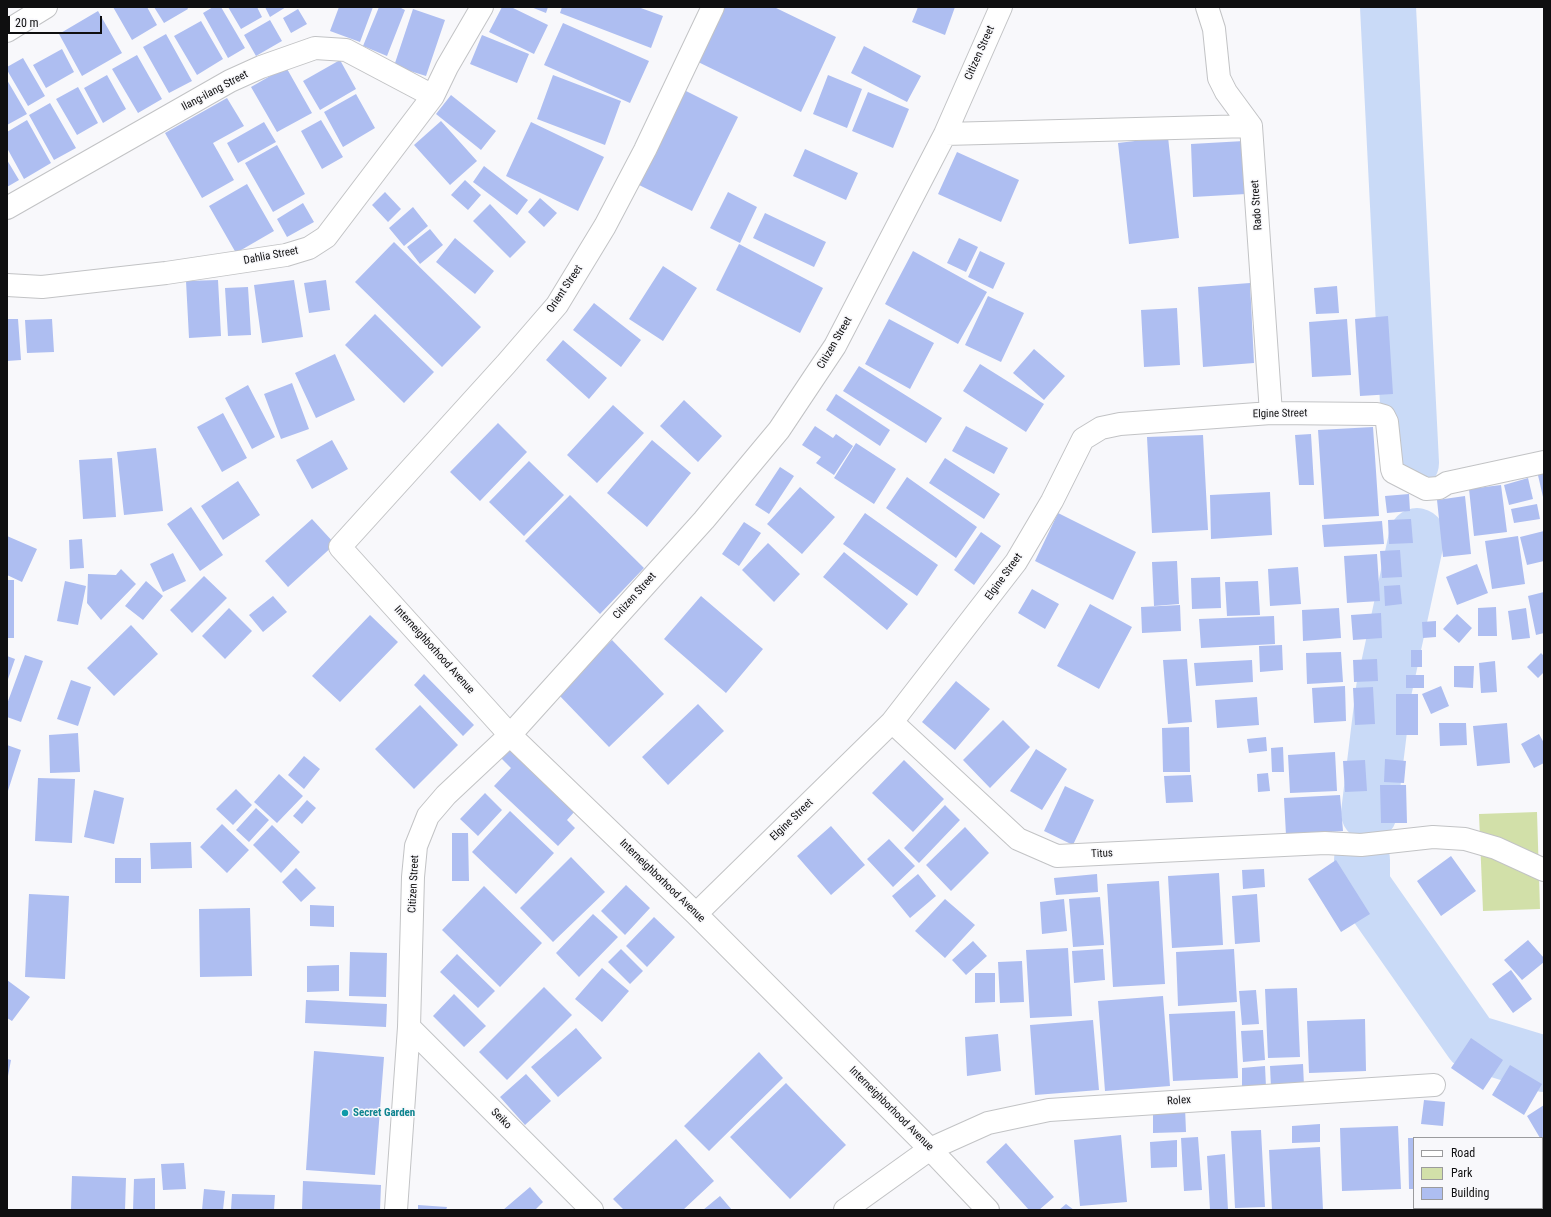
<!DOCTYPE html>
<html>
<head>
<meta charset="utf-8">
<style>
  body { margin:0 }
  #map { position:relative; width:1551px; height:1217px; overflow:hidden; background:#f8f8fb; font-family:"Roboto Condensed",sans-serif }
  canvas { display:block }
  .frame { position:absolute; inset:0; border:8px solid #0f0f10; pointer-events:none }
  .legend { position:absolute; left:1413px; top:1137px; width:130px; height:72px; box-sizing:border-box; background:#f8f8fb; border:1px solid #9b9b9d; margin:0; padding:5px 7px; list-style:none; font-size:12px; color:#0f0f10 }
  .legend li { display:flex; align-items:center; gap:8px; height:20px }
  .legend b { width:20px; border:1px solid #9b9b9d }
  .scale { position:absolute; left:8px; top:16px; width:94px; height:18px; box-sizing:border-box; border:2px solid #0f0f10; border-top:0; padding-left:5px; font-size:12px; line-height:14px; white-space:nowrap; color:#0f0f10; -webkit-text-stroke:3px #f8f8fb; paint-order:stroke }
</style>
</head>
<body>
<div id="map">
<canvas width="1551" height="1217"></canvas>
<div class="frame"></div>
<ul class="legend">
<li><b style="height:5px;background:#fff"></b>Road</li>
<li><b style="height:11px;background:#d2e0a9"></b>Park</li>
<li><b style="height:11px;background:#aebef1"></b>Building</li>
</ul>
<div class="scale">20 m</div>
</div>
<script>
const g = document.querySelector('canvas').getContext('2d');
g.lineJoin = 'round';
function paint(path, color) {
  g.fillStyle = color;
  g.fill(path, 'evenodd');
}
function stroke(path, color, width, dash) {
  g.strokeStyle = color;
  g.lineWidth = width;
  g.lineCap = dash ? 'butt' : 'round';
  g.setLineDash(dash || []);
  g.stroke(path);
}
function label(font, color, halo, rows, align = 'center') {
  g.font = font + ' "Roboto Condensed",sans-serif';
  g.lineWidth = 3;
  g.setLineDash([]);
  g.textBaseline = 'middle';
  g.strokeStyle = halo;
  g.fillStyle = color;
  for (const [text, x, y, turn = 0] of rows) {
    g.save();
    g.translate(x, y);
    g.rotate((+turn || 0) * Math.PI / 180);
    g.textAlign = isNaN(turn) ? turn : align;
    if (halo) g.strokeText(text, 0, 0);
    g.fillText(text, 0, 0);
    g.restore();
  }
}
const green = new Path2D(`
  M1537 812 1540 909 1483 911 1479 814Z`);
const river = new Path2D(`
  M1388 7 1411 463
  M1369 813 1384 689 1417 536
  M1362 860V885L1472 1042 1544 1064`);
const building = new Path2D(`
  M113 7H147L157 25 132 40Z
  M154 7H187L188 9 164 23Z
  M213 7H221L245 48 228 58 203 13Z
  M228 7H257L262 17 241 29Z
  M265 7H286L270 17Z
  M339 7H373L360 42 330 31Z
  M379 7H399L405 10 387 56 363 46Z
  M502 7H511L548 25 534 54 489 32Z
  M531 7H548L546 13Z
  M562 7H638L663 16 651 48 560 13Z
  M719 7H774L836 37 801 112 694 60Z
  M918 7H955L945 35 912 22Z
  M298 9 307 24 291 33 283 18Z
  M413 9 445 20 426 76 394 66Z
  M98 11 122 53 82 76 59 34Z
  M270 20 282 41 256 56 244 35Z
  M201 21 223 59 197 75 174 36Z
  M563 23 649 61 630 103 544 65Z
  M166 34 192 81 169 93 143 47Z
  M482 35 529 54 517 83 470 64Z
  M864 46 921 76 907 102 851 73Z
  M62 49 74 72 46 88 33 65Z
  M137 55 162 99 138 113 112 69Z
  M23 58 45 96 28 106 7 70V67Z
  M340 60 356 89 320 110 303 81Z
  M286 67 312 113 277 132 251 87Z
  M107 75 126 109 103 123 84 88Z
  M553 75 621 101 605 145 537 119Z
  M828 75 862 89 847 128 813 114Z
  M7 80 27 114 7 125Z
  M78 87 98 123 77 135 56 99Z
  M684 90 738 117 692 211 639 185Z
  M868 92 909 109 893 148 852 131Z
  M356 94 375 128 343 147 324 112Z
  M451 95 496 131 481 150 436 114Z
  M227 98 244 126 213 143 234 180 202 198 165 133Z
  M50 103 76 148 54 160 29 115Z
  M27 120 51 163 24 179 7 148V132Z
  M321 120 343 157 322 169 301 131Z
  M441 121 477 161 450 185 414 145Z
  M264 122 276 142 238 163 227 143Z
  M531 122 604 157 578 211 506 176Z
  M1168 137 1179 238 1129 244 1118 143Z
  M1244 141 1246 194 1193 197 1191 144Z
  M277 145 305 194 273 212 245 163Z
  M805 149 858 173 846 200 793 176Z
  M957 152 1019 180 1001 222 938 194Z
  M7 160 19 180 7 187Z
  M484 166 528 200 517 215 473 182Z
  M465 180 481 195 468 210 451 195Z
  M247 184 274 231 236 253 209 206Z
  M385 192 401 209 388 222 372 205Z
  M728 192 757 207 740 243 710 228Z
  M540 198 557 213 544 227 528 212Z
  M303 203 314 222 287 237 277 219Z
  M490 204 526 242 510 258 473 221Z
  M413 207 428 226 404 246 389 228Z
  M765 213 826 242 814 267 753 238Z
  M430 229 443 245 420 264 407 247Z
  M455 238 494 271 475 294 436 262Z
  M959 238 978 247 966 272 947 263Z
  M394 242 481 327 442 367 355 282Z
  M739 244 823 288 800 333 716 290Z
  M913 251 987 292 958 344 885 304Z
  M980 251 1005 263 993 289 968 277Z
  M663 266 697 288 663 341 629 319Z
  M218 280 221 336 189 338 186 281Z
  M294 280 303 337 262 343 254 285Z
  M326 280 330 310 309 313 304 283Z
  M1250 283 1254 363 1203 367 1198 287Z
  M1337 286 1339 313 1316 314 1314 288Z
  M248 287 251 335 228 336 225 288Z
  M988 296 1024 313 1001 362 965 345Z
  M594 303 641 340 621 367 573 330Z
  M1177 308 1180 365 1144 367 1141 310Z
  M375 314 434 372 404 403 345 345Z
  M1388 316 1393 394 1360 396 1355 319Z
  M7 319H18L21 360 7 361Z
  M52 319 54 352 27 353 25 320Z
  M889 319 934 343 910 389 865 364Z
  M1347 319 1351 375 1312 377 1309 322Z
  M563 340 607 378 589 399 546 360Z
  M1034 349 1065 376 1044 400 1013 373Z
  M335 354 355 400 316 418 295 373Z
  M980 364 1044 404 1026 432 963 391Z
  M859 366 942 418 926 443 843 391Z
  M292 383 309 429 281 439 264 394Z
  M248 385 275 437 252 449 225 398Z
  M836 394 890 430 880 446 826 410Z
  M684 400 722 436 698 462 660 426Z
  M613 405 644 433 597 483 567 455Z
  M223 413 247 458 222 472 197 427Z
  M498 423 527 452 480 501 450 472Z
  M815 426 833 438 836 434 853 446 834 475 816 463 821 457 802 445Z
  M966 426 1008 448 994 474 952 451Z
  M1373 427 1379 516 1324 519 1318 430Z
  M1311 434 1314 485H1299L1295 435Z
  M1203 435 1208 530 1152 533 1147 437Z
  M332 440 348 469 312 489 296 460Z
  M652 440 691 473 647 527 607 493Z
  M856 443 896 469 874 504 834 478Z
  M156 448 163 511 124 515 117 452Z
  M112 458 116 517 83 519 79 460Z
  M945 458 1000 494 984 519 929 483Z
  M529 461 564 495 524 536 489 502Z
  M780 467 794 476 769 514 755 505Z
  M1544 470V497H1543L1537 471Z
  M907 477 977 527 956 558 886 508Z
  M1528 478 1533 499 1509 505 1504 485Z
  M238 481 260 515 223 540 201 506Z
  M1501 485 1507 532 1474 536 1469 489Z
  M800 487 835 517 802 554 767 524Z
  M1270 492 1272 535 1211 539 1210 495Z
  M1409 494 1410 511 1387 513 1385 496Z
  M570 495 644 568 600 614 525 541Z
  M1465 496 1471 554 1443 557 1437 500Z
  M1537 504 1540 519 1514 523 1511 509Z
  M191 507 223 555 200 571 167 524Z
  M865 513 938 565 917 596 843 544Z
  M1058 513 1136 552 1113 600 1035 561Z
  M312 519 335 544 288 587 265 561Z
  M1411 519 1413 543 1389 544 1388 520Z
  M1382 521 1384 544 1324 547 1322 525Z
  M744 522 761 533 739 566 722 554Z
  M1544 531V561L1527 565 1520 537Z
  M981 532 1001 546 974 585 954 570Z
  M7 536 37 549 22 582 7 575Z
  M1518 536 1525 584 1492 589 1485 541Z
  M82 539 84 568 70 569 69 540Z
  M768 543 800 574 774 602 742 570Z
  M1400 550 1402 577 1382 578 1380 551Z
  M844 552 908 604 887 630 823 577Z
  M173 553 186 581 163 592 150 564Z
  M1377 554 1380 601 1347 603 1344 556Z
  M1177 561 1179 604 1154 606 1152 562Z
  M1477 564 1488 593 1457 605 1446 577Z
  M1298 567 1301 604 1270 606 1268 569Z
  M121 569 136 584 101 620 87 603 88 574 116 575Z
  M204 576 227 598 192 633 170 610Z
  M1220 577 1221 608 1192 609 1191 578Z
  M7 580H14V638H7Z
  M65 581 86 586 78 625 57 621Z
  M146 581 163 596 143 620 125 606Z
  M1258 581 1260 615 1227 616 1225 582Z
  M1400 585 1402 604 1385 606 1384 586Z
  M1032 589 1059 604 1045 629 1018 613Z
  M1544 592V633L1536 635 1528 596Z
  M273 596 287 612 263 632 249 615Z
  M701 596 763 649 726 693 664 639Z
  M1090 604 1132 627 1099 689 1057 666Z
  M1180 605 1181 631 1142 633 1141 607Z
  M1496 607 1497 636H1478V608Z
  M229 608 252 631 225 659 202 636Z
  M1339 608 1341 638 1303 641 1302 610Z
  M1526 608 1530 638 1512 640 1508 611Z
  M1381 613 1382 638 1353 640 1351 615Z
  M1457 614 1472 628 1459 643 1443 629Z
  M370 615 398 642 340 702 312 676Z
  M1274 616 1275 644 1201 648 1199 619Z
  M1436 621V637L1423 638 1422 622Z
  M131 625 158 654 114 696 87 668Z
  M612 640 664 694 609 747 557 693Z
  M1282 645 1283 670 1260 672 1259 646Z
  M1411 650H1422V667H1411Z
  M1341 652 1343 682 1307 684 1306 653Z
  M1541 653 1544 656V672L1538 678 1527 667Z
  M25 655 43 661 21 722 7 717V704Z
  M7 656 15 659 7 682Z
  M1187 659 1192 722 1168 724 1163 660Z
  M1377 659 1378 681 1354 682 1353 660Z
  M1252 660 1253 682 1196 686 1194 663Z
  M1495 661 1497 692 1481 693 1479 663Z
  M1454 666H1474L1473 688 1454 687Z
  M424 674 474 725 463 736 414 685Z
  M1406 675H1424V688H1406Z
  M71 680 91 687 78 726 57 719Z
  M956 681 990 709 955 750 922 722Z
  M1345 686 1346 721 1314 723 1312 688Z
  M1441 686 1449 706 1431 714 1422 694Z
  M1373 687 1375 724 1355 725 1353 688Z
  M1396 694H1418V735H1396Z
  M1257 697 1259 725 1217 728 1215 700Z
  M698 704 724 731 668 785 642 757Z
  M420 705 458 745 414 789 375 749Z
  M1003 720 1030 747 990 788 963 760Z
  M1439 723H1466L1467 745 1440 746Z
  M1507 723 1510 763 1477 766 1473 726Z
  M1189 727 1190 772H1163L1162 728Z
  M78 733 80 772 50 773 49 735Z
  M1539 734 1544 743V763L1534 768 1521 744Z
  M1266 737 1267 751 1249 753 1247 739Z
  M519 740 583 802 567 820 575 828 558 846 494 786 511 768 501 758Z
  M7 745 21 750 7 794Z
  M1283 747 1284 772H1272L1271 748Z
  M1036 749 1067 769 1042 810 1010 791Z
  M1335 752 1337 791 1290 793 1288 755Z
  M304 756 320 769 304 789 288 775Z
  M1385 759 1406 761 1404 783 1384 782Z
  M904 760 944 799 913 832 872 793Z
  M1365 760 1367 791 1345 792 1343 761Z
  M1268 773 1270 791 1258 792 1257 774Z
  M279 774 303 796 277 823 254 802Z
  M1191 775 1193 802 1166 803 1164 776Z
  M38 778 75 779 72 843 35 841Z
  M1380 785H1406L1407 823H1381Z
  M1065 786 1094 800 1073 845 1044 831Z
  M236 789 252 805 233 825 216 809Z
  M94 790 124 798 114 844 84 837Z
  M485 793 502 810 478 836 460 819Z
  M1340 795 1343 831 1286 835 1284 798Z
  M307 800 316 808 302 824 293 816Z
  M945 805 960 820 919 863 904 848Z
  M256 808 269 820 249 842 236 830Z
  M510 811 554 853 516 894 472 852Z
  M222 824 249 850 227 873 200 847Z
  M272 825 300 852 281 873 253 845Z
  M831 826 865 865 831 895 797 856Z
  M965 827 989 853 951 891 926 865Z
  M452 833H468L469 881H452Z
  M889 839 915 866 893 887 867 859Z
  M191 842 192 868 151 869 150 843Z
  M1451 856 1476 891 1441 916 1417 881Z
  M571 857 605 892 553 942 520 908Z
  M115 858H141V883H115Z
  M1336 860 1370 914 1341 932 1308 879Z
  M296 868 316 888 301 902 282 882Z
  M1264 869 1265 887 1243 889 1242 870Z
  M1219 873 1223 945 1172 948 1168 876Z
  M918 874 936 896 910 918 892 896Z
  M1097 874 1098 892 1056 895 1054 878Z
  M1159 881 1165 984 1113 987 1107 884Z
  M626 885 650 908 625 935 601 911Z
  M484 886 542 943 500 987 442 930Z
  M29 894 69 896 65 979 25 977Z
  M1257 894 1260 942 1235 944 1232 896Z
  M1100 897 1104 945 1073 947 1069 899Z
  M945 899 975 925 945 958 915 931Z
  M1064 899 1067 931 1042 934 1040 902Z
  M310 905 334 906V927L310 926Z
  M250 908 252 976 200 977 199 909Z
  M593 914 618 937 579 977 556 953Z
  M654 917 675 937 647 967 626 946Z
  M1528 940 1544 958V962L1522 980 1504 960Z
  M973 941 987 956 966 975 952 960Z
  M1068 948 1072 1016 1030 1018 1026 950Z
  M621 949 643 971 630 984 608 962Z
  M1103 949 1105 980 1074 983 1072 951Z
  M1234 949 1237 1002 1178 1006 1176 952Z
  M350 952 387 953 386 997 349 996Z
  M457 954 495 991 478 1008 440 972Z
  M1022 961 1024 1002 1000 1003 998 962Z
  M339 965V991L307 992V966Z
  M602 968 629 991 602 1022 575 999Z
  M1511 970 1532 999 1513 1013 1492 984Z
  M975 973H995V1002L975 1003Z
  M7 980 30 997 12 1021 7 1018Z
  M544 987 572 1015 507 1080 479 1052Z
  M1297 988 1300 1057 1268 1058 1265 989Z
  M1256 990 1259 1024 1242 1025 1239 991Z
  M454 994 486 1026 464 1047 433 1016Z
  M1163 996 1170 1086 1105 1091 1098 1001Z
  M306 1000 387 1004 386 1027 305 1023Z
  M1235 1011 1238 1078 1173 1081 1169 1014Z
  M1365 1019 1366 1071 1309 1073 1307 1021Z
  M1093 1020 1099 1090 1035 1095 1030 1025Z
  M576 1028 602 1058 558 1097 531 1067Z
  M1263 1030 1265 1060 1243 1062 1241 1031Z
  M998 1034 1001 1071 967 1076 965 1037Z
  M1471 1038 1503 1060 1483 1090 1451 1068Z
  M314 1051 384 1057 375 1175 306 1170Z
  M759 1052 783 1078 709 1151 684 1126Z
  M7 1059 11 1060 8 1076H7Z
  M1303 1064 1304 1086 1271 1088 1270 1066Z
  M1510 1065 1542 1084 1524 1115 1492 1095Z
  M1265 1066 1266 1087 1242 1088V1068Z
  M526 1074 551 1101 525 1125 500 1097Z
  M786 1083 846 1145 790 1199 730 1137Z
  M1424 1100 1445 1102 1443 1126 1421 1124Z
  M1544 1105V1145L1542 1138H1540L1527 1116Z
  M1185 1107 1186 1132 1153 1133V1108Z
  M1320 1124V1142L1292 1143V1126Z
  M1398 1126 1401 1189 1342 1191 1340 1128Z
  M1261 1130 1265 1207 1235 1208 1231 1131Z
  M1121 1135 1127 1202 1080 1206 1074 1140Z
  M1198 1137 1202 1190 1184 1191 1181 1138Z
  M1408 1138H1414V1189H1409Z
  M676 1139 714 1181 683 1210H624L613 1199Z
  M1177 1140V1167L1151 1168 1150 1142Z
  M1006 1143 1054 1197 1039 1210H1029L986 1162Z
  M1320 1147 1323 1210H1272L1269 1150Z
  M1225 1154 1228 1210H1210L1207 1156Z
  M184 1163 186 1189 163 1190 161 1164Z
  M72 1176 126 1178 125 1210H71Z
  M155 1178V1210H133L134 1179Z
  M303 1181 381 1185 380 1210H302Z
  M530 1187 543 1202 535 1210H503Z
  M204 1189 225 1191 223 1210H202Z
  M232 1194 275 1195 274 1210H231Z
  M720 1196 732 1210H703Z
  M1066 1204 1074 1210H1059Z
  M418 1205 447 1207 446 1210H418Z`);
const minor = new Path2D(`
  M713 7 645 150 605 226 557 305 506 364 340 547 510 735 696 914 930 1149 988 1123 1049 1110 1434 1085
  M1207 7 1214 29 1219 78 1226 92 1251 126 1271 413
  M7 31 46 7
  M945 134 1251 126
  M7 208 230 81 261 67 315 48 346 50 433 96
  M7 285 42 287 166 273 286 255 309 248 326 237 433 96 447 67 482 7
  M892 722 1018 839 1057 856 1325 843 1361 845 1433 837 1465 839 1496 848 1544 870
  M696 914 892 722 1016 562 1052 501 1083 439 1101 428 1120 424 1271 413 1377 414 1384 416 1387 422 1392 469 1393 472 1426 489 1439 488 1447 483 1544 462
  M409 1027 592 1210
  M396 1210 409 1027 413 877 416 846 428 816 446 795 510 735 704 520 779 430 835 346 945 134 1001 7`);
const tertiary = new Path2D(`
  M845 1210 930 1149 988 1210`);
const markers = [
  [345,1113,4,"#0f9aa8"]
];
const streetNames = [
  ["Citizen Street",980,53,-66],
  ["Ilang-ilang Street",215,91,-28],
  ["Rado Street",1257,205,-94],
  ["Dahlia Street",271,256,-11],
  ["Orient Street",565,289,-56],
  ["Citizen Street",835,343,-60],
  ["Elgine Street",1280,414,-1],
  ["Elgine Street",1004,577,-54],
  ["Citizen Street",635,596,-48],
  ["Interneighborhood Avenue",434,650,48],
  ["Elgine Street",792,820,-44],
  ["Titus",1102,854,-3],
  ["Interneighborhood Avenue",662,881,44],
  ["Citizen Street",414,884,-87],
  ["Rolex",1179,1101,-4],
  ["Interneighborhood Avenue",891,1109,45],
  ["Seiko",501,1119,45]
];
const cultureNames = [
  ["Secret Garden",353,1113]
];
paint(green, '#d2e0a9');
stroke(river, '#c9daf7', 56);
paint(building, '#aebef1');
stroke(minor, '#c2c3c5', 24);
stroke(tertiary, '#c2c3c5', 24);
stroke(minor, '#fff', 22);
stroke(tertiary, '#fff', 22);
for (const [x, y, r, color] of markers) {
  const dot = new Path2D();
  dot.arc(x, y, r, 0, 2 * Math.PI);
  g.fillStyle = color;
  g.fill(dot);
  stroke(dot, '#f8f8fb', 1.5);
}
label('11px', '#0f0f10', '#f8f8fb', streetNames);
label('bold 11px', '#0d838f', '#f8f8fb', cultureNames, 'left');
</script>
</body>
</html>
